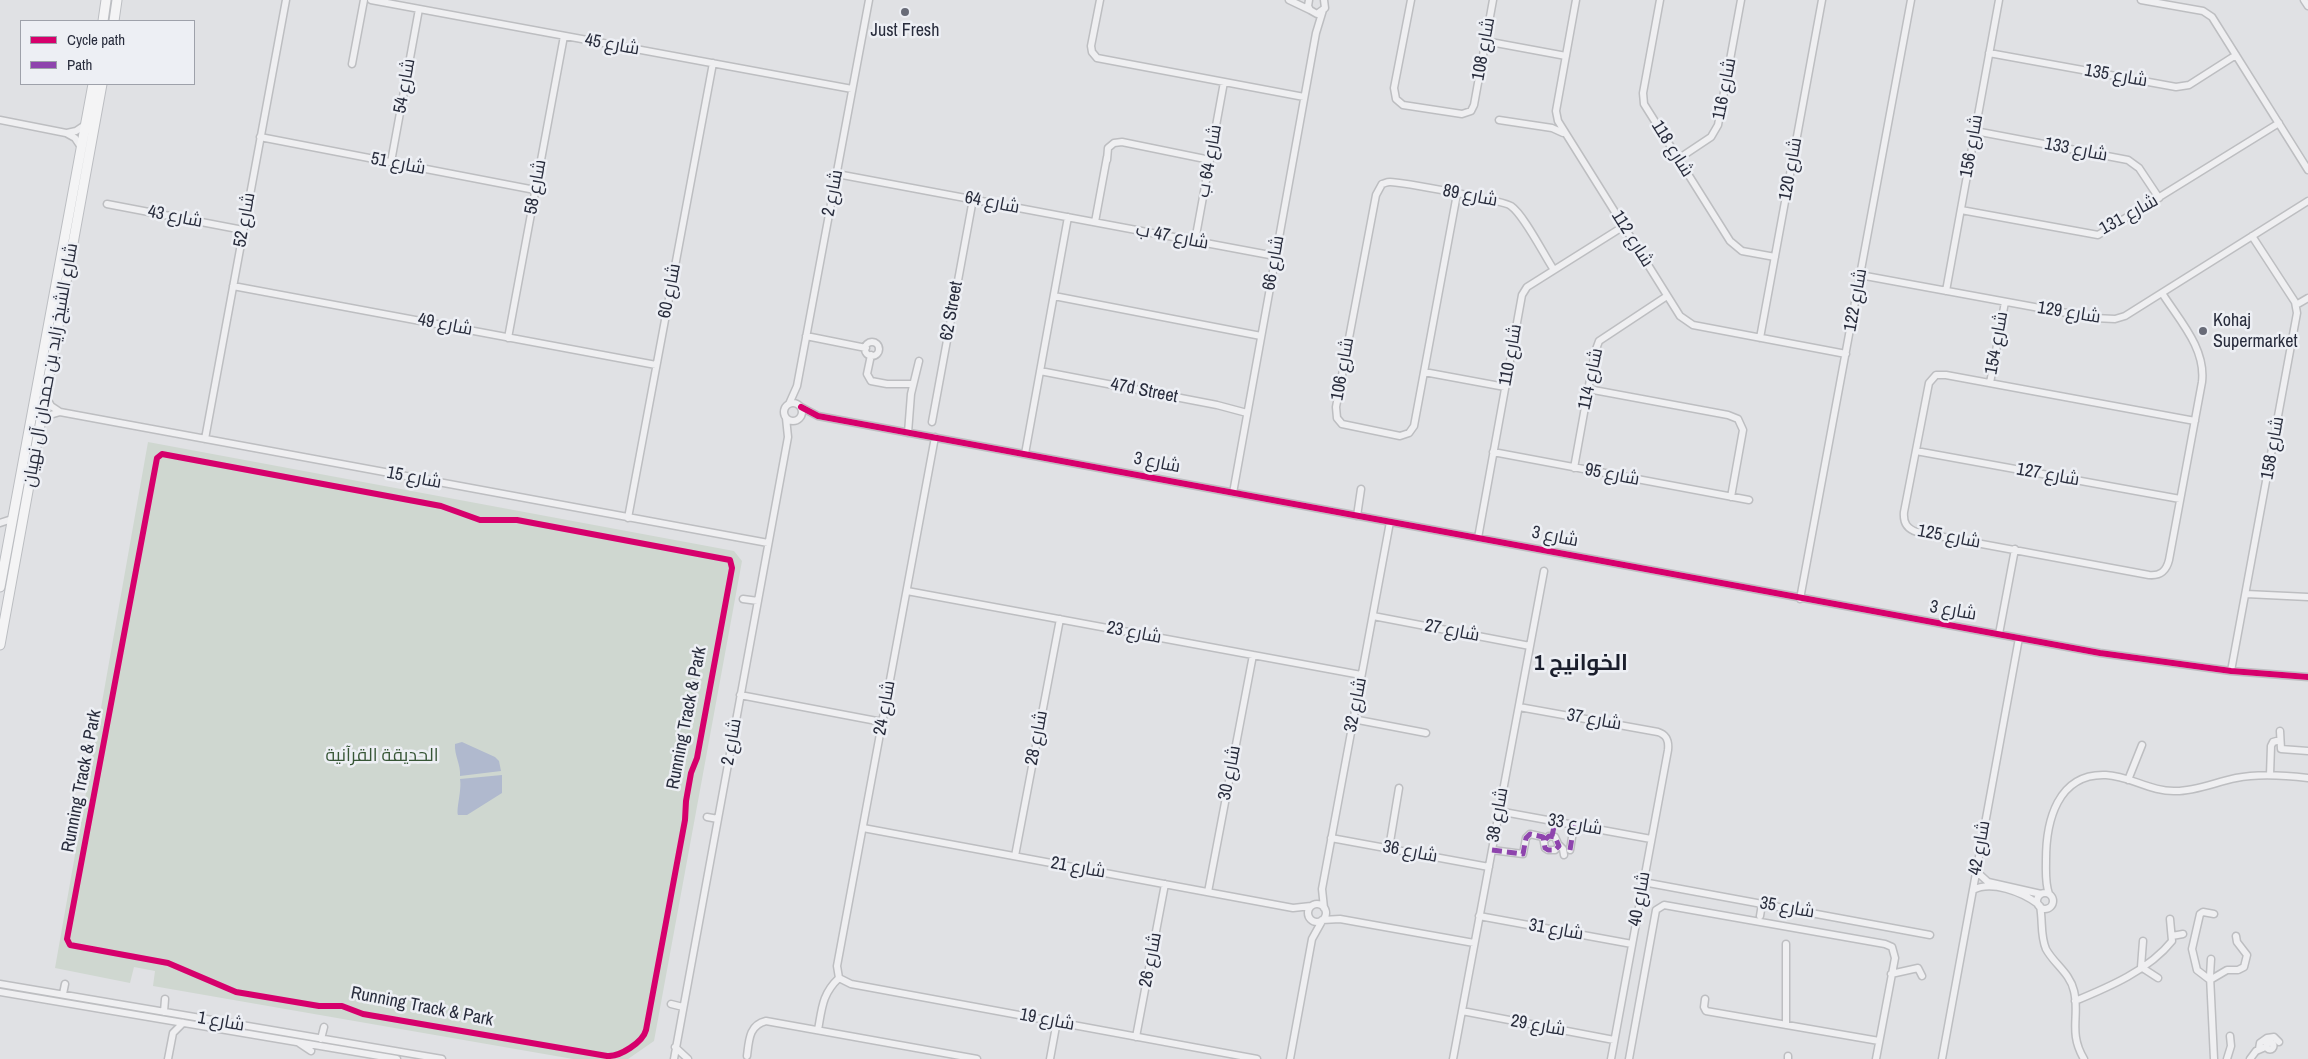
<!DOCTYPE html>
<html>
<head>
<meta charset="utf-8">
<style>
  body { margin:0 }
  #map { position:relative; width:2308px; height:1059px; overflow:hidden; background:#e0e1e4; font-family:"Archivo Narrow",sans-serif }
  canvas { display:block }
  .legend { position:absolute; left:20px; top:20px; width:175px; height:65px; box-sizing:border-box; background:#edeff4; border:1px solid #9ea1aa; margin:0; padding:6px 9px; list-style:none; font-size:15px; color:#282c3c }
  .legend li { display:flex; align-items:center; gap:10px; height:25px }
  .legend b { width:25px; border:1px solid #9ea1aa }
</style>
</head>
<body>
<div id="map">
<canvas width="2308" height="1059"></canvas>
<ul class="legend">
<li><b style="height:6px;background:#d6006c"></b>Cycle path</li>
<li><b style="height:6px;background:#8e44ad"></b>Path</li>
</ul>
</div>
<script>
const g = document.querySelector('canvas').getContext('2d');
g.lineJoin = 'round';
function paint(path, color) {
  g.fillStyle = color;
  g.fill(path, 'evenodd');
}
function stroke(path, color, width, dash) {
  g.strokeStyle = color;
  g.lineWidth = width;
  g.lineCap = dash ? 'butt' : 'round';
  g.setLineDash(dash || []);
  g.stroke(path);
}
function label(font, color, halo, rows, align = 'center') {
  g.font = font + ' "Archivo Narrow",Cairo,sans-serif';
  g.lineWidth = 5;
  g.setLineDash([]);
  g.textBaseline = 'middle';
  g.strokeStyle = halo;
  g.fillStyle = color;
  for (const [text, x, y, turn = 0] of rows) {
    g.save();
    g.translate(x, y);
    g.rotate((+turn || 0) * Math.PI / 180);
    g.textAlign = isNaN(turn) ? turn : align;
    if (halo) g.strokeText(text, 0, 0);
    g.fillText(text, 0, 0);
    g.restore();
  }
}
const green = new Path2D(`
  M148 442 734 551 742 561 654 1041 628 1059H573L153 986 155 971 134 967 130 983 55 968Z`);
const water = new Path2D(`
  M462 742 495 757 499 761 501 771 460 776C461 765 454 755 455 744Z
  M502 775V793L467 815H458C456 809 462 790 460 779Z`);
const minor = new Path2D(`
  M371 0 852 89
  M1100 0 1091 46 1092 52 1097 58 1304 97
  M1289 0 1310 10
  M1309 0 1308 6 1310 10 1317 14 1325 8 1324 0
  M1411 0 1394 88 1396 99 1403 105 1462 114 1471 111 1474 105 1493 0
  M1576 0 1556 111 1558 121 1680 316 1693 325 1846 354
  M1660 0 1643 93 1644 104 1730 241 1742 251 1775 257
  M2141 0 2203 11 2212 17 2308 170
  M2304 0 2308 6
  M1485 41 1566 56
  M1989 53 2176 87 2189 85 2236 55
  M352 64 364 0
  M0 120 66 133 75 138 81 147
  M1499 120 1552 128 1563 133
  M1975 131 2128 160 2139 168 2159 198
  M67 133 76 131 85 125
  M260 137 535 190
  M1678 159 1711 137 1718 125 1741 0
  M1107 160 1108 148 1114 143 1122 142 1210 160
  M391 162 419 9
  M837 174 1275 256
  M1457 194 1414 426 1409 433 1400 436 1342 424 1337 418 1336 407 1376 195 1382 184C1386 183 1386 182 1390 182 1401 182 1505 201 1511 206 1524 215 1544 255 1554 270
  M107 204 243 230
  M1961 210 2098 235 2279 123
  M1095 222 1107 157
  M1195 241 1224 82
  M1860 275 2094 318 2115 319 2125 316 2308 201
  M233 286 656 365
  M1946 291 1999 0
  M2162 293C2179 320 2206 348 2202 382L2169 560C2166 572 2160 576 2149 575L1917 532C1907 529 1903 523 1904 512L1928 388 1929 383 1936 375H1946L2195 421
  M1054 296 1261 336
  M2296 305 2308 298
  M806 336 866 348
  M508 338 564 36
  M1760 338 1822 0
  M865 349a7 7 0 1 1 14 0a7 7 0 1 1-14 0Z
  M871 355 867 374 871 381 887 384H913
  M1040 371 1217 405 1247 413
  M1424 372 1505 387
  M1990 383 2005 302
  M1588 389 1728 415 1738 419 1743 430 1731 497
  M46 397 51 406 60 412 768 543
  M784 412a9 9 0 1 1 18 0a9 9 0 1 1-18 0Z
  M789 404 797 386 869 0
  M801 407 818 416 2100 653 2231 671 2308 677
  M42 421 50 415 60 412
  M932 422 973 199
  M908 433 911 394 919 361
  M205 439 286 0
  M1916 451 2180 499
  M1493 452 1749 500
  M1025 454 1068 217
  M1574 468 1595 352 1599 341 1667 296
  M1233 493 1316 33 1323 10
  M1357 516 1361 489
  M628 518 713 63
  M0 523 12 519
  M1478 538 1522 295 1527 287 1624 226
  M907 591 1361 675
  M2246 594 2308 597
  M743 599 758 601
  M1800 599 1911 0
  M1373 616 1530 646
  M1999 634 2015 549
  M2231 671 2297 313 2295 302 2252 236
  M740 695 882 722
  M1519 707 1658 732C1667 735 1669 741 1668 750L1611 1059
  M1353 719 1426 733
  M2280 731 2281 749 2308 751
  M2270 775 2271 746 2273 742 2280 740
  M2128 780 2142 745
  M1498 811 1651 839
  M707 817 718 819
  M863 828 1293 908 1311 906
  M1331 838 1489 867
  M1559 845 1563 849 1564 855
  M1389 848 1399 788
  M1492 850 1523 854 1526 838 1530 834 1543 837 1545 848 1548 850H1555L1559 846 1555 837 1549 836 1545 840
  M1570 850 1574 825
  M1015 856 1060 619
  M1976 871 1988 882 2041 894
  M1643 882 1930 935
  M1973 890C1991 880 2022 892 2038 904
  M1208 892 1253 655
  M2037 901a8 8 0 1 1 16 0a8 8 0 1 1-16 0Z
  M2049 894C2045 883 2046 872 2046 860 2046 822 2057 773 2106 775 2130 776 2151 792 2176 791 2196 791 2216 782 2236 778 2259 773 2284 775 2308 778
  M1308 913a9 9 0 1 1 18 0a9 9 0 1 1-18 0Z
  M2040 906C2043 921 2040 935 2046 949 2054 964 2070 973 2074 991 2080 1016 2068 1032 2084 1059
  M1324 908 1322 889 1390 522
  M2214 914 2203 912 2200 914 2192 949 2197 970 2210 980 2227 970H2238L2244 967 2247 955 2237 942 2236 936
  M1479 916 1632 944
  M1760 916 1762 904
  M1322 920 1340 919 1474 943
  M2172 936 2183 934
  M2143 941 2141 967 2158 978
  M2211 959 2210 976 2214 1059
  M1891 974 1918 968 1922 976
  M839 978 837 966 935 437
  M839 978 851 984 1257 1059
  M0 984 442 1059
  M0 992 397 1059
  M63 994 65 984
  M1705 999 1704 1007 1706 1011 1879 1041
  M2075 1001C2109 987 2149 970 2172 941L2170 919
  M671 1004 683 1007
  M1462 1011 1614 1040
  M164 1012 165 999
  M1786 1025V944
  M818 1030C822 1008 822 994 839 978
  M1136 1037 1165 884
  M321 1039 324 1027
  M2266.5 1046a3.5 3.5 0 1 1 7 0a3.5 3.5 0 1 1-7 0Z
  M299 1043 311 1051
  M675 1047 688 1059
  M2259 1049 2260 1043 2267 1038 2274 1037 2279 1042
  M747 1056C749 1040 749 1025 766 1021L977 1059
  M1788 1056V1059
  M168 1059 173 1033 183 1023
  M674 1059 788 437 786 418
  M1050 1059 1057 1021
  M1290 1059 1312 939 1322 921
  M1453 1059 1544 571
  M1629 1059 1656 910 1664 905 1885 944 1892 947 1895 958 1876 1059
  M1942 1059 2019 638
  M2227 1059 2231 1046 2230 1036
  M2250 1059 2256 1051 2263 1048`);
const major = new Path2D(`
  M103 21 106 0
  M114 21 117 0
  M0 587 93 84
  M0 645 102 84`);
const quiet = new Path2D(`
  M1552 836 1555 822
  M1492 850 1523 854 1526 838 1530 834 1543 837 1545 848 1548 850H1555L1559 846 1555 837 1549 836 1545 840
  M1570 850 1574 825`);
const cycleway = new Path2D(`
  M801 407 818 416 2100 653 2231 671 2308 677
  M162 454 441 506 480 520H517L730 560 732 568 697 758 691 773 686 801 685 820 646 1030C643 1042 620 1057 607 1056L363 1014 342 1006H319L236 992 168 963 70 945 67 939 157 458Z`);
const markers = [
  [905,12,5,"#686b77"],
  [2203,331,5,"#686b77"]
];
const poiNames = [
  ["Just Fresh",905,31],
  ["Kohaj",2213,321,"left"],
  ["Supermarket",2213,342,"left"]
];
const streetNames = [
  ["شارع 45",612,45,10],
  ["شارع 108",1484,49,-80],
  ["شارع 135",2116,76,10],
  ["شارع 54",405,86,-80],
  ["شارع 116",1725,89,-79],
  ["شارع 156",1972,146,-80],
  ["شارع 118",1672,149,58],
  ["شارع 133",2076,150,11],
  ["شارع 64 ب",1210,161,-80],
  ["شارع 51",398,164,11],
  ["شارع 120",1791,169,-80],
  ["شارع 58",536,187,-80],
  ["شارع 2",833,193,-79],
  ["شارع 89",1470,196,11],
  ["شارع 64",992,203,11],
  ["شارع 131",2129,215,-29],
  ["شارع 43",175,217,11],
  ["شارع 52",245,220,-80],
  ["شارع 47 ب",1172,237,11],
  ["شارع 112",1632,239,58],
  ["شارع 66",1274,263,-80],
  ["شارع 60",670,291,-79],
  ["شارع 122",1856,300,-80],
  ["62 Street",952,311,-80],
  ["شارع 129",2069,313,9],
  ["شارع 49",445,325,11],
  ["شارع 154",1997,343,-80],
  ["شارع 110",1511,355,-80],
  ["شارع الشيخ زايد بن حمدان آل نهيان",51,365,-80],
  ["شارع 106",1343,369,-80],
  ["شارع 114",1591,379,-78],
  ["47d Street",1144,391,11],
  ["شارع 158",2273,448,-80],
  ["شارع 3",1157,463,11],
  ["شارع 95",1612,475,11],
  ["شارع 127",2048,475,10],
  ["شارع 15",414,478,11],
  ["شارع 3",1555,537,11],
  ["شارع 125",1949,537,11],
  ["شارع 3",1953,611,10],
  ["شارع 27",1452,631,11],
  ["شارع 23",1134,633,11],
  ["شارع 32",1356,705,-79],
  ["شارع 24",885,708,-80],
  ["Running Track & Park",687,718,-79],
  ["شارع 37",1594,720,10],
  ["شارع 28",1037,738,-79],
  ["شارع 2",732,742,-80],
  ["شارع 30",1230,773,-79],
  ["Running Track & Park",82,781,-79],
  ["شارع 38",1498,815,-80],
  ["شارع 33",1575,825,10],
  ["شارع 42",1980,848,-80],
  ["شارع 36",1410,852,11],
  ["شارع 21",1078,868,10],
  ["شارع 40",1640,899,-80],
  ["شارع 35",1787,908,10],
  ["شارع 31",1556,930,10],
  ["شارع 26",1151,960,-79],
  ["Running Track & Park",422,1007,11],
  ["شارع 19",1047,1020,11],
  ["شارع 1",221,1022,10],
  ["شارع 29",1538,1026,10]
];
const parkNames = [
  ["الحديقة القرآنية",382,756]
];
const districtNames = [
  ["الخوانيج 1",1581,664]
];
paint(green, '#cfd7d0');
paint(water, '#b0b9ce');
stroke(minor, '#bdbec1', 9);
stroke(major, '#bcbec2', 11);
stroke(minor, '#efeff1', 6);
stroke(major, '#f4f4f5', 9);
stroke(quiet, '#8e44ad', 5, [10, 5]);
stroke(cycleway, '#d6006c', 6);
for (const [x, y, r, color] of markers) {
  const dot = new Path2D();
  dot.arc(x, y, r, 0, 2 * Math.PI);
  g.fillStyle = color;
  g.fill(dot);
  stroke(dot, '#edeff4', 2);
}
label('18px', '#282c3c', '#edeff4', poiNames);
label('18px', '#282c3c', '#edeff4', streetNames);
label('18px', '#375636', '#edeff4', parkNames);
label('bold 22px', '#1a1e2c', '#edeff4', districtNames);
</script>
</body>
</html>
